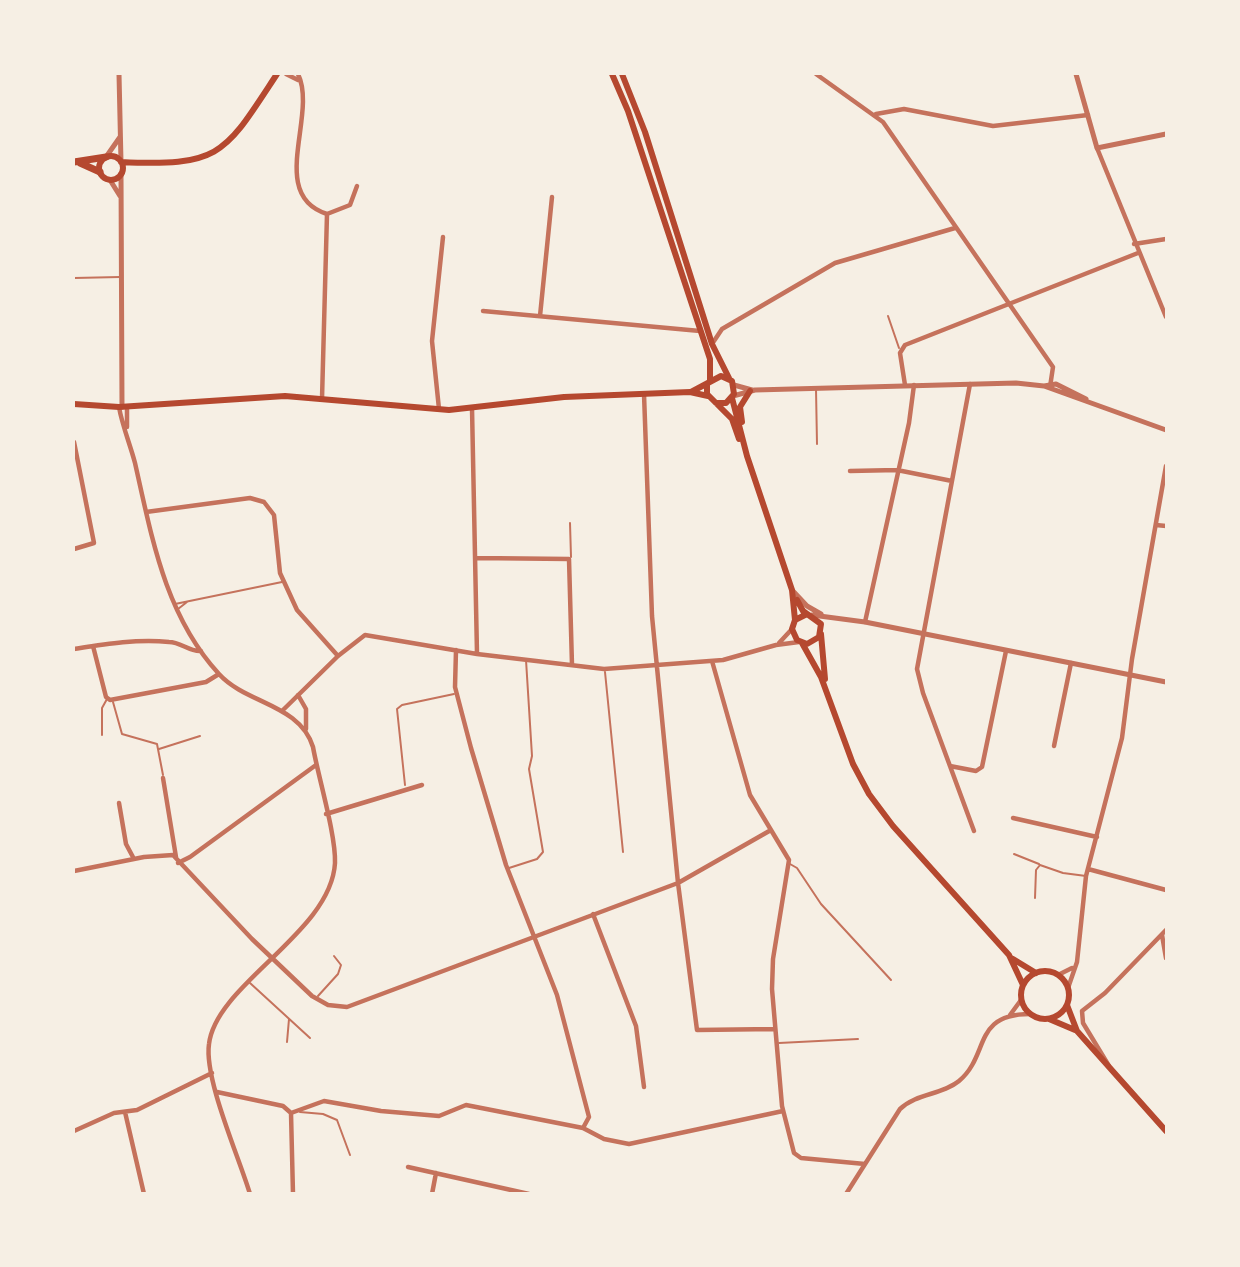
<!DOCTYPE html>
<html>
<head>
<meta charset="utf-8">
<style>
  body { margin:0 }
  #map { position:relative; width:1240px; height:1267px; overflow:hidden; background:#f6efe4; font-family:"PT Sans",sans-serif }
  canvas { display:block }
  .frame { position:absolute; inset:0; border:75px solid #f6efe4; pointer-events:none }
</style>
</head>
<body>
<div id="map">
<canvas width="1240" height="1267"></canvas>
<div class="frame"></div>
</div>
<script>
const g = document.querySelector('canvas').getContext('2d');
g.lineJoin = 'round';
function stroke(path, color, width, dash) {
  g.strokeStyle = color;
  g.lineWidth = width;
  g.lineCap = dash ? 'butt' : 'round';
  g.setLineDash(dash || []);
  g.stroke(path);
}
const service = new Path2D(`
  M74 278 120 277
  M888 316 899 348
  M816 389 817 444
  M570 523 571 557
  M175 604 282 582
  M178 609 187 602
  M605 672 623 852
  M113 702 122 734 157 744 163 775
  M102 735V708L107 699
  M159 749 200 736
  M405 785 397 709 402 705 454 694
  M1014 854 1039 864
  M790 864 797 868 821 904 891 980
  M509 868 537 859 543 852 529 769 532 756 526 660
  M1035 898 1036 870 1040 865 1063 873 1086 876
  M250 983 310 1038
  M318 996 338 974 341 965 334 956
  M287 1042 289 1019
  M779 1043 858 1039
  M300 1112 323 1114 337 1120 350 1155`);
const minor = new Path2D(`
  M286 74 298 80
  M298 74C318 115 267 195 327 214
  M816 74 883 122 1053 367 1050 387
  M876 114 904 109 993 126 1088 115
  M1097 148 1166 317
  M327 214 350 205 357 186
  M1134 244 1166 239
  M483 311 700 331
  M540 316 552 197
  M712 344 722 329 835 263 955 228
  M970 384 917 669 923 693 974 831
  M905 385 900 353 905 345 1138 253
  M644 394 652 616 678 883 697 1030 775 1029
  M322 399 327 214
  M119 407C122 425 130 444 135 463 152 538 165 615 219 674 246 704 300 704 313 747 318 776 336 835 335 863 331 933 216 984 209 1044 204 1079 239 1157 250 1194
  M127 407V427
  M472 408 477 654
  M439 409 432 341 443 237
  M74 442 94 543 74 549
  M850 471 897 470 952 481
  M146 512 250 498 264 502 274 515 280 573 297 610 338 656
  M1156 525 1166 526
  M475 558 569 559 572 665
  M865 622 909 423 914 385
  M779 643 792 629
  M93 646 106 697 110 700 206 682 219 674
  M74 649C106 644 136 639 169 642 181 642 189 652 201 651
  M456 650 455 687 471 748 506 865 557 995 589 1117 583 1128
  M712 661 750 795 789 860 773 959 772 989 782 1106 794 1153 801 1158 865 1164
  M298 695 306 709V729
  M282 711 338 656 365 635 477 654 604 669 723 660 776 645 799 642
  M1054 746 1071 663
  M950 766 976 771 982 767 1006 651
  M163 778 176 857
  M119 803 126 844 134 859
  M326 814 422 785
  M1013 818 1097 837
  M178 863 190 857 316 765
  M1088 869 1166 890
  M74 871 144 857 173 855 252 939 312 996 328 1005 347 1007 678 883 771 830
  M593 914 636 1026 644 1087
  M1162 935 1166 958
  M1058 975 1072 968
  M1068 988 1077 962 1086 876 1122 738 1132 659 1166 466
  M1010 1015 1021 1000
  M1109 1066 1083 1023 1082 1011 1105 993 1166 930
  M217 1092 283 1106 291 1113 293 1194
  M125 1112 144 1194
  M291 1113 324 1101 381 1111 439 1116 466 1105 583 1128
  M583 1128 604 1139 629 1144 783 1111
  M74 1131 114 1113 137 1110 212 1073
  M408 1167 529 1194
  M432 1194 436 1173
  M846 1194 900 1109C917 1093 942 1095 959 1081 990 1055 972 1014 1030 1014`);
const tertiary = new Path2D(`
  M119 74 121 162
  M1076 74 1097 148 1166 134
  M106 157 120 137
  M121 174 122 407
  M110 180 120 196
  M734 385 752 390
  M1044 386 1056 384 1086 399
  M733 396 755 390 1016 383 1044 386 1166 430
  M792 590 807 606 821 614
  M812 615 865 622 1166 682`);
const secondary = new Path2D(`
  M612 74 628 111 710 359V381
  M622 74 645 132 712 344 729 378
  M99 168a12 12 0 1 1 24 0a12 12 0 1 1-24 0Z
  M121 162C222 167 225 153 277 74
  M691 392 721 376 732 381 734 394 726 403H716L707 394V384
  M732 398 747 456 792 590 795 620
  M74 404 119 407 285 396 449 410 564 397 690 392 708 396
  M718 405 732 419 739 439
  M742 422 740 407 750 391
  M797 600 803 611 821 624 819 637 807 644 797 640 792 629 795 620 807 614
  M821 634 825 679
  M802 643 821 677 853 764 869 794 893 826 1009 955 1023 985
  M1013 959 1036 973
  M1021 995a24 24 0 1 1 48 0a24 24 0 1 1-48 0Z
  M1067 1005 1077 1031 1166 1131
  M1049 1019 1075 1030`);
const trunk = new Path2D(`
  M74 162 106 157
  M80 163 100 172`);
stroke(service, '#c5725c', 2);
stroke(minor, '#c5725c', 4.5);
stroke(tertiary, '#c5725c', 5);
stroke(secondary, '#b5482f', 6);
stroke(trunk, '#b5482f', 7);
</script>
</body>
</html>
